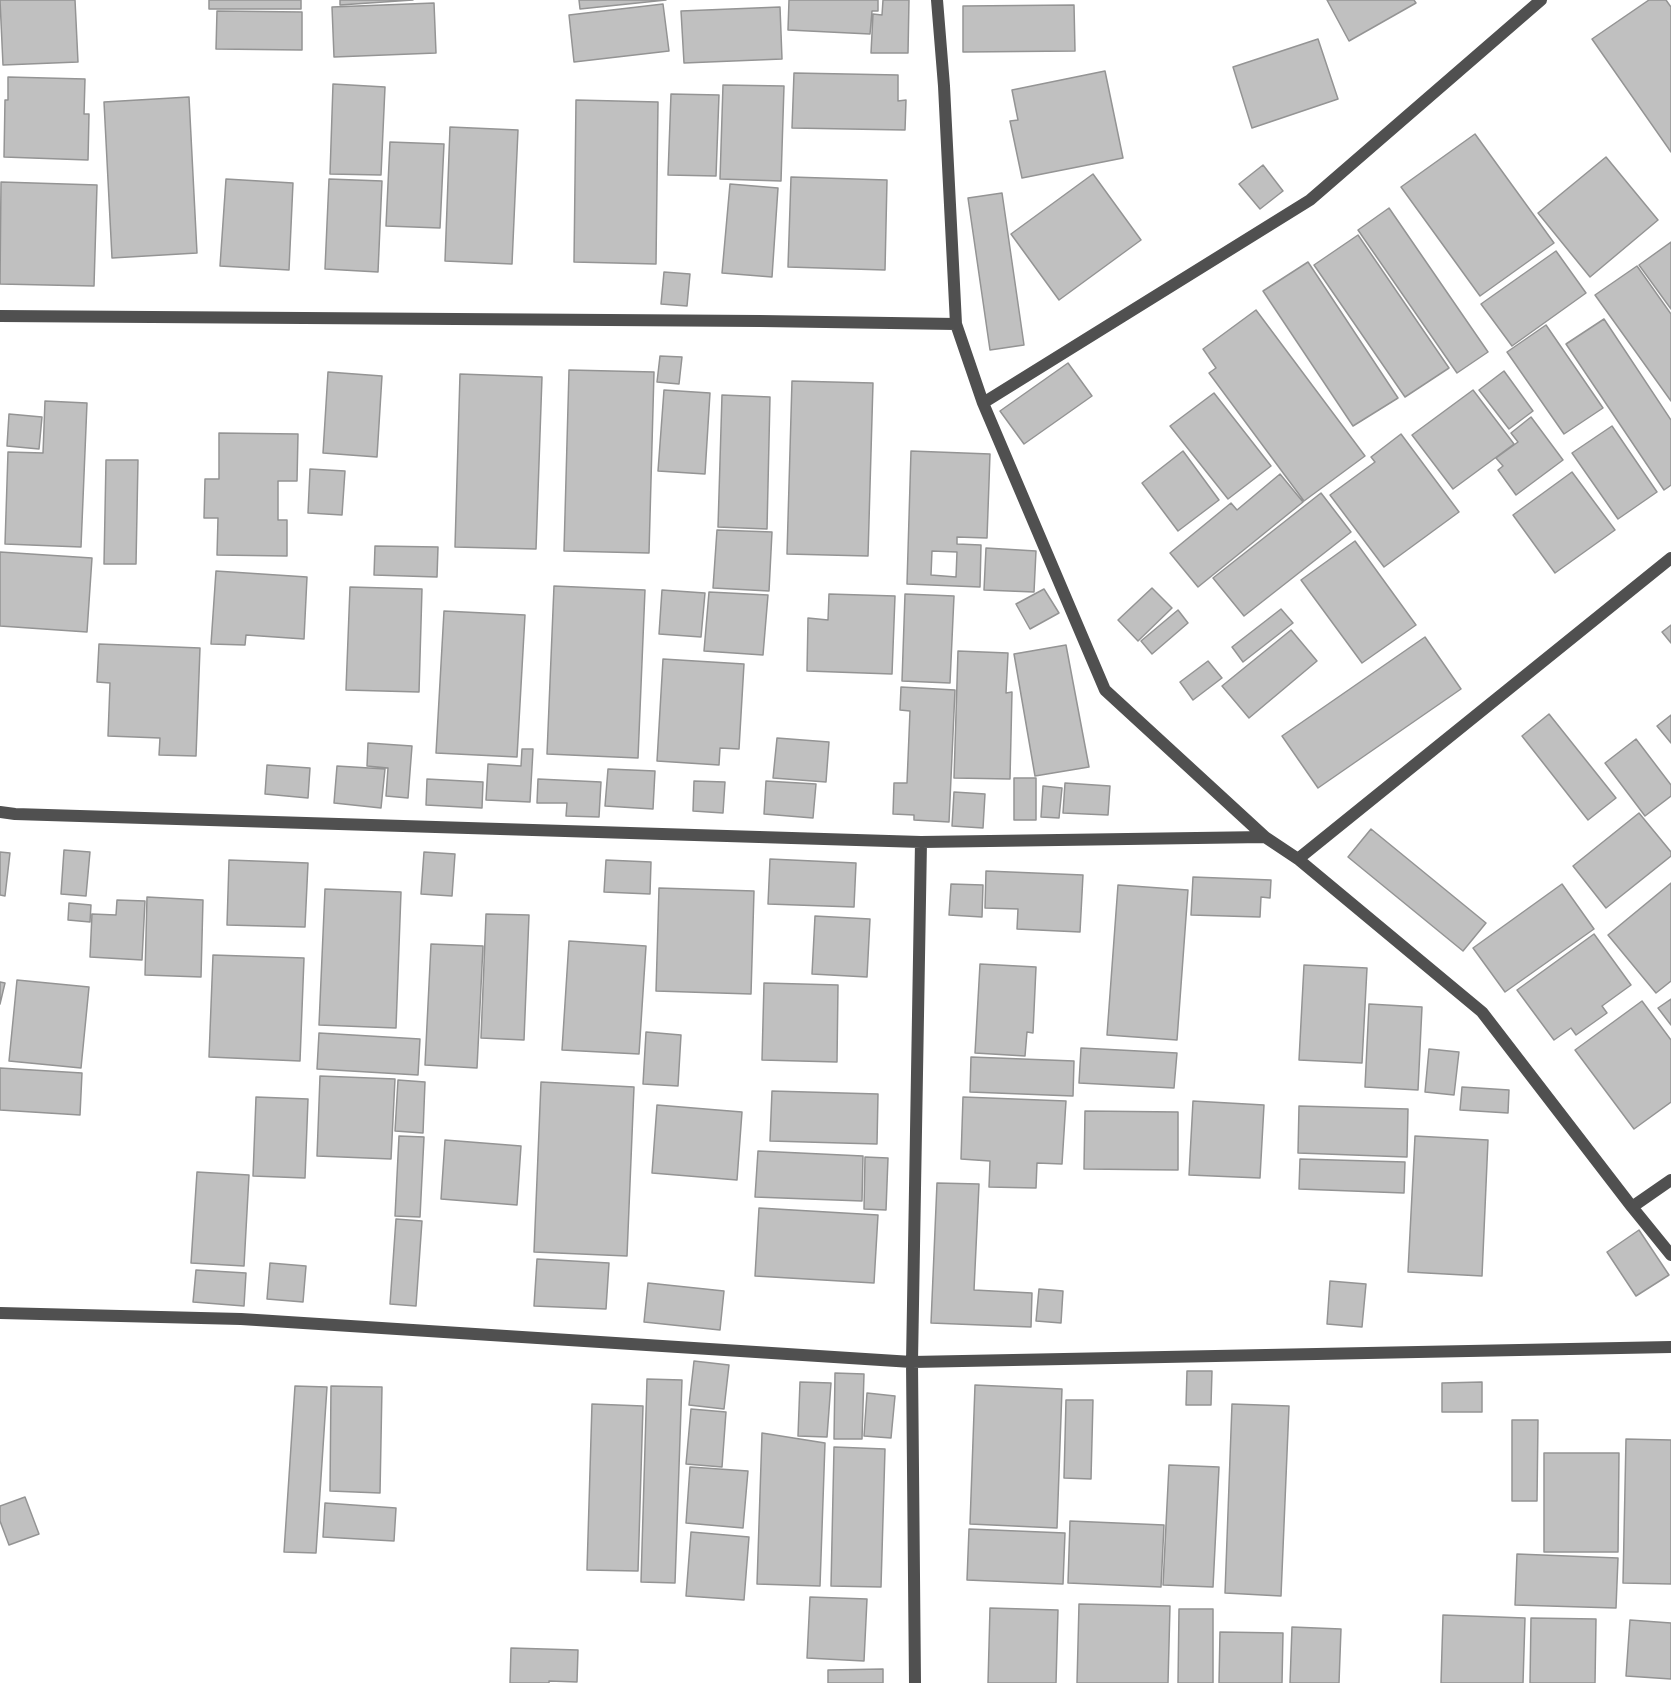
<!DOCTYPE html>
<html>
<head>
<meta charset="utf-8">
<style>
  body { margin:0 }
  canvas { display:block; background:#fff }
</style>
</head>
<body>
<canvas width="1671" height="1683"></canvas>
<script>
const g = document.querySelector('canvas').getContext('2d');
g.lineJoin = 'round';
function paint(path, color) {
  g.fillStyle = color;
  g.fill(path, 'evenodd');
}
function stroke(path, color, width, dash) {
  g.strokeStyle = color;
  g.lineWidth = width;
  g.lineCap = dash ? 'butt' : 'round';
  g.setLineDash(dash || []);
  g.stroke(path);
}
const building = new Path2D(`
  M0 0H75L78 62 3 65Z
  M209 0H301V9H209Z
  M340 0H413L340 5Z
  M579 0H666L580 9Z
  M789 0H878V11H872L870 34 788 30Z
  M883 0H909L908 53H871L873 14 882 15Z
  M1327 0H1414L1416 3 1349 41Z
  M1649 0H1666L1671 7V152L1592 39Z
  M434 3 436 53 334 57 332 7Z
  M663 4 669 51 574 62 569 15Z
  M1074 5 1075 51 963 52V6Z
  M780 7 782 59 684 63 681 11Z
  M217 11 302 12V50L216 49Z
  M1318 39 1338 99 1252 128 1233 67Z
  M1105 71 1123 158 1022 178 1010 121 1018 120 1012 90Z
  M794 73 898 75V101L906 100 905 130 792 128Z
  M8 77 85 79 84 114H89L88 160 4 157 5 100H8Z
  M333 84 385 87 381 175 330 174Z
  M723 85 784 86 781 181 720 179Z
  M671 94 719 95 716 176 668 175Z
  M189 97 197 253 112 258 104 102Z
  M576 100 658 102 656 264 574 262Z
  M450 127 518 130 512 264 445 261Z
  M1475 134 1554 243 1480 296 1401 187Z
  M390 142 444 144 440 228 386 226Z
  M1606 157 1658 220 1590 277 1538 213Z
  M1263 165 1283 191 1260 209 1239 184Z
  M1093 174 1141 240 1059 300 1011 234Z
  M791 177 887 180 885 270 788 267Z
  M226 179 293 183 289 270 220 266Z
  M329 179 382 181 378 272 325 269Z
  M1 182 97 185 94 286 0 284Z
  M730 184 778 188 772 277 722 273Z
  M1002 193 1024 345 990 350 968 198Z
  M1389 208 1488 352 1457 373 1358 230Z
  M1358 235 1449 368 1405 397 1314 265Z
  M1671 242V309L1639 265Z
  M1556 251 1586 293 1512 346 1481 304Z
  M1308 262 1398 398 1353 426 1263 291Z
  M1637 266 1671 314V401L1595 295Z
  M664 272 690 274 687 306 661 304Z
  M1256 310 1365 456 1304 501 1209 373 1216 368 1203 349Z
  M1604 319 1671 420V485L1664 490 1566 344Z
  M1546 325 1603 408 1564 434 1507 352Z
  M660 356 682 357 679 384 657 382Z
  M1068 363 1092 396 1024 444 1000 411Z
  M569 370 654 372 649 553 564 551Z
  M1504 371 1533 411 1509 429 1479 390Z
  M328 372 382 376 377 457 323 453Z
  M460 374 542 377 536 549 455 547Z
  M792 381 873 383 868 556 787 554Z
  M664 390 710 393 705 474 658 471Z
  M1473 390 1514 444 1453 489 1412 435Z
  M1214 393 1271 466 1228 499 1170 426Z
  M722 395 770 397 767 529 718 527Z
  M45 401 87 403 81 547 5 544 8 452 43 453Z
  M9 414 42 417 39 449 7 446Z
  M1531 417 1563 460 1516 495 1498 470 1503 466 1496 458 1518 442 1511 433Z
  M1612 426 1657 492 1618 519 1572 453Z
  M219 433 298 434 297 481H278V520H287V556L217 555 218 518H204L205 479H219Z
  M1401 434 1459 512 1384 567 1330 495 1375 462 1371 457Z
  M911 451 990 454 987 538 957 537V544L981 545 980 587 907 584ZM932 551 957 552 956 577 931 575Z
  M1183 451 1219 500 1178 531 1142 483Z
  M106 460H138L136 564H104Z
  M310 469 345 471 342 515 308 513Z
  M1572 472 1615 530 1555 573 1513 515Z
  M1280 474 1303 502 1198 587 1170 553 1231 503 1237 510Z
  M1321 493 1351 532 1244 616 1213 578Z
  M717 530 772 532 769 591 713 588Z
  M1355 541 1416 625 1362 663 1301 580Z
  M375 546 438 547 437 577 374 575Z
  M986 548 1036 551 1034 592 984 590Z
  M0 552 92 558 87 632 0 626Z
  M216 571 307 577 304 639 246 635 245 645 211 644Z
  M554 586 645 590 638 758 547 754Z
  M350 587 422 589 419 692 346 690Z
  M1152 588 1172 608 1138 641 1118 620Z
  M1044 589 1059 613 1030 629 1016 604Z
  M662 590 705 593 701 637 659 634Z
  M709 592 768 595 763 655 704 651Z
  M829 594 895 596 892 674 807 671 808 618 828 620Z
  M905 594 954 596 950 683 902 681Z
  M1281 609 1293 623 1243 662 1232 647Z
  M1178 610 1188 623 1152 654 1141 641Z
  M444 611 525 615 517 757 436 753Z
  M1671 625V643L1662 632Z
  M1291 630 1317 661 1249 718 1222 686Z
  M1425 637 1461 689 1318 788 1282 736Z
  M99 644 200 648 196 756 159 755 160 738 108 736 110 683 97 682Z
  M1066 645 1089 767 1035 776 1014 654Z
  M958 651 1008 653 1006 693 1012 692 1010 779 954 778Z
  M663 659 744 664 739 749 720 748 719 765 657 761Z
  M1208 661 1222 678 1193 700 1180 682Z
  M901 687 955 690 949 822 914 820V815L893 814 894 783H907L910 711 900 710Z
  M1549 714 1616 798 1588 820 1522 736Z
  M1671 715V743L1657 726Z
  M777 738 829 742 826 782 773 778Z
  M1636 739 1671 785V796L1645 816 1605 763Z
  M368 743 412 746 408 798 386 796 388 768 367 766Z
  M522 749H533L530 802 486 800 488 764 521 766Z
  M267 765 310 768 308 798 265 794Z
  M337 766 385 769 381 808 334 803Z
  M608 769 655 771 653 809 605 806Z
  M1014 778H1036V820H1014Z
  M427 779 483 782 482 808 426 805Z
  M538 779 601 782 599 817 566 816 567 803H537Z
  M694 781 725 782 723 813 693 811Z
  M766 781 816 784 813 818 764 814Z
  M1065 783 1110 786 1108 815 1063 813Z
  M1043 786 1062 788 1059 818 1041 817Z
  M954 792 985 794 983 828 952 826Z
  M1639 813 1671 852V856L1606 908 1573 866Z
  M1371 829 1486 923 1463 951 1348 857Z
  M64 850 90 852 86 896 61 894Z
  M0 852 10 853 5 896 0 895Z
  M424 852 455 854 452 896 421 894Z
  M770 859 856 863 854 907 768 904Z
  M229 860 308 863 305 927 227 925Z
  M606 860 651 862 650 894 604 892Z
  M986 871 1083 875 1080 932 1017 929 1018 909 985 908Z
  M1193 877 1271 880 1270 898 1261 897 1260 917 1191 915Z
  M1671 883V981L1656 993 1608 935Z
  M951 884 983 885 982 917 949 915Z
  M1562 884 1594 929 1505 992 1473 948Z
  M1118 885 1188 890 1177 1040 1107 1035Z
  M659 888 754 891 751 994 656 991Z
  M325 889 401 892 396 1028 319 1025Z
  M147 897 203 900 201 977 145 975Z
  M117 900 145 901 142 960 90 957 92 914 116 915Z
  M69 903 91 905 90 922 68 920Z
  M486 914 529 915 524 1040 481 1038Z
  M815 916 870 919 867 977 812 974Z
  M1594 934 1631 985 1602 1006 1607 1013 1576 1035 1571 1028 1554 1040 1517 990Z
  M569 941 646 946 639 1054 562 1050Z
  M431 944 483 946 477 1068 425 1065Z
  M213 955 304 958 300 1061 209 1057Z
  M980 964 1036 967 1033 1033 1027 1032 1025 1056 975 1053Z
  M1304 965 1367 968 1362 1063 1299 1060Z
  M17 980 89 987 81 1068 9 1061Z
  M0 982 5 983 0 1004Z
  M764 983 838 985 837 1062 762 1060Z
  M1671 999V1025L1658 1008Z
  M1642 1001 1671 1040V1102L1634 1129 1575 1050Z
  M1369 1004 1422 1007 1418 1090 1365 1087Z
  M646 1032 681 1035 678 1086 643 1084Z
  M319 1033 420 1039 418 1075 317 1069Z
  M1081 1048 1177 1053 1174 1088 1079 1083Z
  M1429 1049 1459 1052 1454 1095 1425 1092Z
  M971 1057 1074 1061 1073 1096 970 1092Z
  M0 1068 82 1073 80 1115 0 1110Z
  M320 1076 395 1079 391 1159 317 1156Z
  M398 1080 425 1082 423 1133 395 1131Z
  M541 1082 634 1087 627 1256 534 1252Z
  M1462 1087 1509 1090 1508 1113 1460 1110Z
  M772 1091 878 1094 877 1144 770 1141Z
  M256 1097 308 1099 305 1178 253 1176Z
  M963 1097 1066 1101 1062 1164 1037 1163 1036 1188 989 1187 990 1161 961 1159Z
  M1193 1101 1264 1105 1260 1178 1189 1175Z
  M657 1105 742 1112 737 1180 652 1173Z
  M1299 1106 1408 1109 1407 1157 1298 1153Z
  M1085 1111 1178 1112V1170L1084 1169Z
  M399 1136 424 1137 420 1217 395 1216Z
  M1415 1136 1488 1140 1482 1276 1408 1272Z
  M445 1140 521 1146 517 1205 441 1199Z
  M758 1151 863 1156 862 1201 755 1197Z
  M865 1157 888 1158 886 1210 864 1209Z
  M1300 1159 1405 1162 1404 1193 1299 1189Z
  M197 1172 249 1175 244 1266 191 1263Z
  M937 1183 979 1184 974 1290 1032 1293 1031 1327 931 1323Z
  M759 1208 878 1215 874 1283 755 1276Z
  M396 1219 422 1221 416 1306 390 1304Z
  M1639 1230 1669 1275 1636 1296 1607 1252Z
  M537 1259 609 1263 606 1309 534 1306Z
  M270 1263 306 1266 303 1302 267 1299Z
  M196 1270 246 1273 244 1306 193 1302Z
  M1330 1281 1366 1284 1362 1327 1327 1324Z
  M648 1283 724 1291 720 1330 644 1322Z
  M1039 1289 1063 1291 1061 1323 1036 1321Z
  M694 1361 729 1365 724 1409 689 1405Z
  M1187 1371H1212L1211 1405H1186Z
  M835 1373 864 1374 862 1439H834Z
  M647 1379 682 1380 675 1583 641 1582Z
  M800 1382 831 1383 827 1437 798 1436Z
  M1482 1382V1412H1442V1383Z
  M975 1385 1062 1389 1057 1528 970 1524Z
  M295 1386 327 1387 316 1553 284 1552Z
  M331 1386 382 1387 380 1493 330 1491Z
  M867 1393 895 1396 891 1438 864 1436Z
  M1066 1400H1093L1091 1479 1064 1478Z
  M592 1404 643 1406 638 1571 587 1570Z
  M1232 1404 1289 1406 1281 1596 1225 1593Z
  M691 1409 726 1412 722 1467 686 1464Z
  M1512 1420H1538L1537 1501H1512Z
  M762 1433 825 1443 820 1586 757 1584Z
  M1626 1439 1671 1440V1584L1623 1583Z
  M834 1447 885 1449 881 1587 831 1586Z
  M1544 1453H1619L1618 1552H1544Z
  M1169 1465 1219 1467 1213 1587 1163 1585Z
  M690 1467 748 1471 743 1528 686 1523Z
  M25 1497 39 1534 9 1545 0 1521V1506Z
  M325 1503 396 1508 394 1541 323 1537Z
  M1070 1521 1164 1525 1161 1587 1068 1583Z
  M969 1529 1065 1533 1063 1584 967 1580Z
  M691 1532 749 1537 744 1600 686 1596Z
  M1517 1554 1618 1558 1616 1608 1515 1605Z
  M810 1597 867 1599 864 1661 807 1658Z
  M1079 1604 1170 1606 1168 1683H1077Z
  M990 1608 1058 1610 1056 1683H988Z
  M1179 1609H1213V1683H1178Z
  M1443 1615 1525 1618 1523 1683H1441Z
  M1531 1618 1596 1619 1595 1683H1530Z
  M1630 1620 1671 1623V1679L1626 1676Z
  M1292 1627 1341 1629 1339 1683H1290Z
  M1220 1632 1283 1633 1282 1683H1219Z
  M511 1648 578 1650 577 1682 549 1681V1683H510Z
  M883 1669V1683H828V1670Z`);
const street = new Path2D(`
  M937 0 944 86 956 324 983 403 1105 690 1265 837 1298 859 1482 1012 1632 1207 1671 1255
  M0 316 760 321 956 324
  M983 403 1310 200 1541 0
  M0 812 15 814 921 842 1265 837
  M1298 859 1671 558
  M1632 1207 1671 1180
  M0 1313 241 1319 912 1362 1671 1347
  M915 1683 912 1362 921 842`);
paint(building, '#c0c0c0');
stroke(building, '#949494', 1.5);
stroke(street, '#505050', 12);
</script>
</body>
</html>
